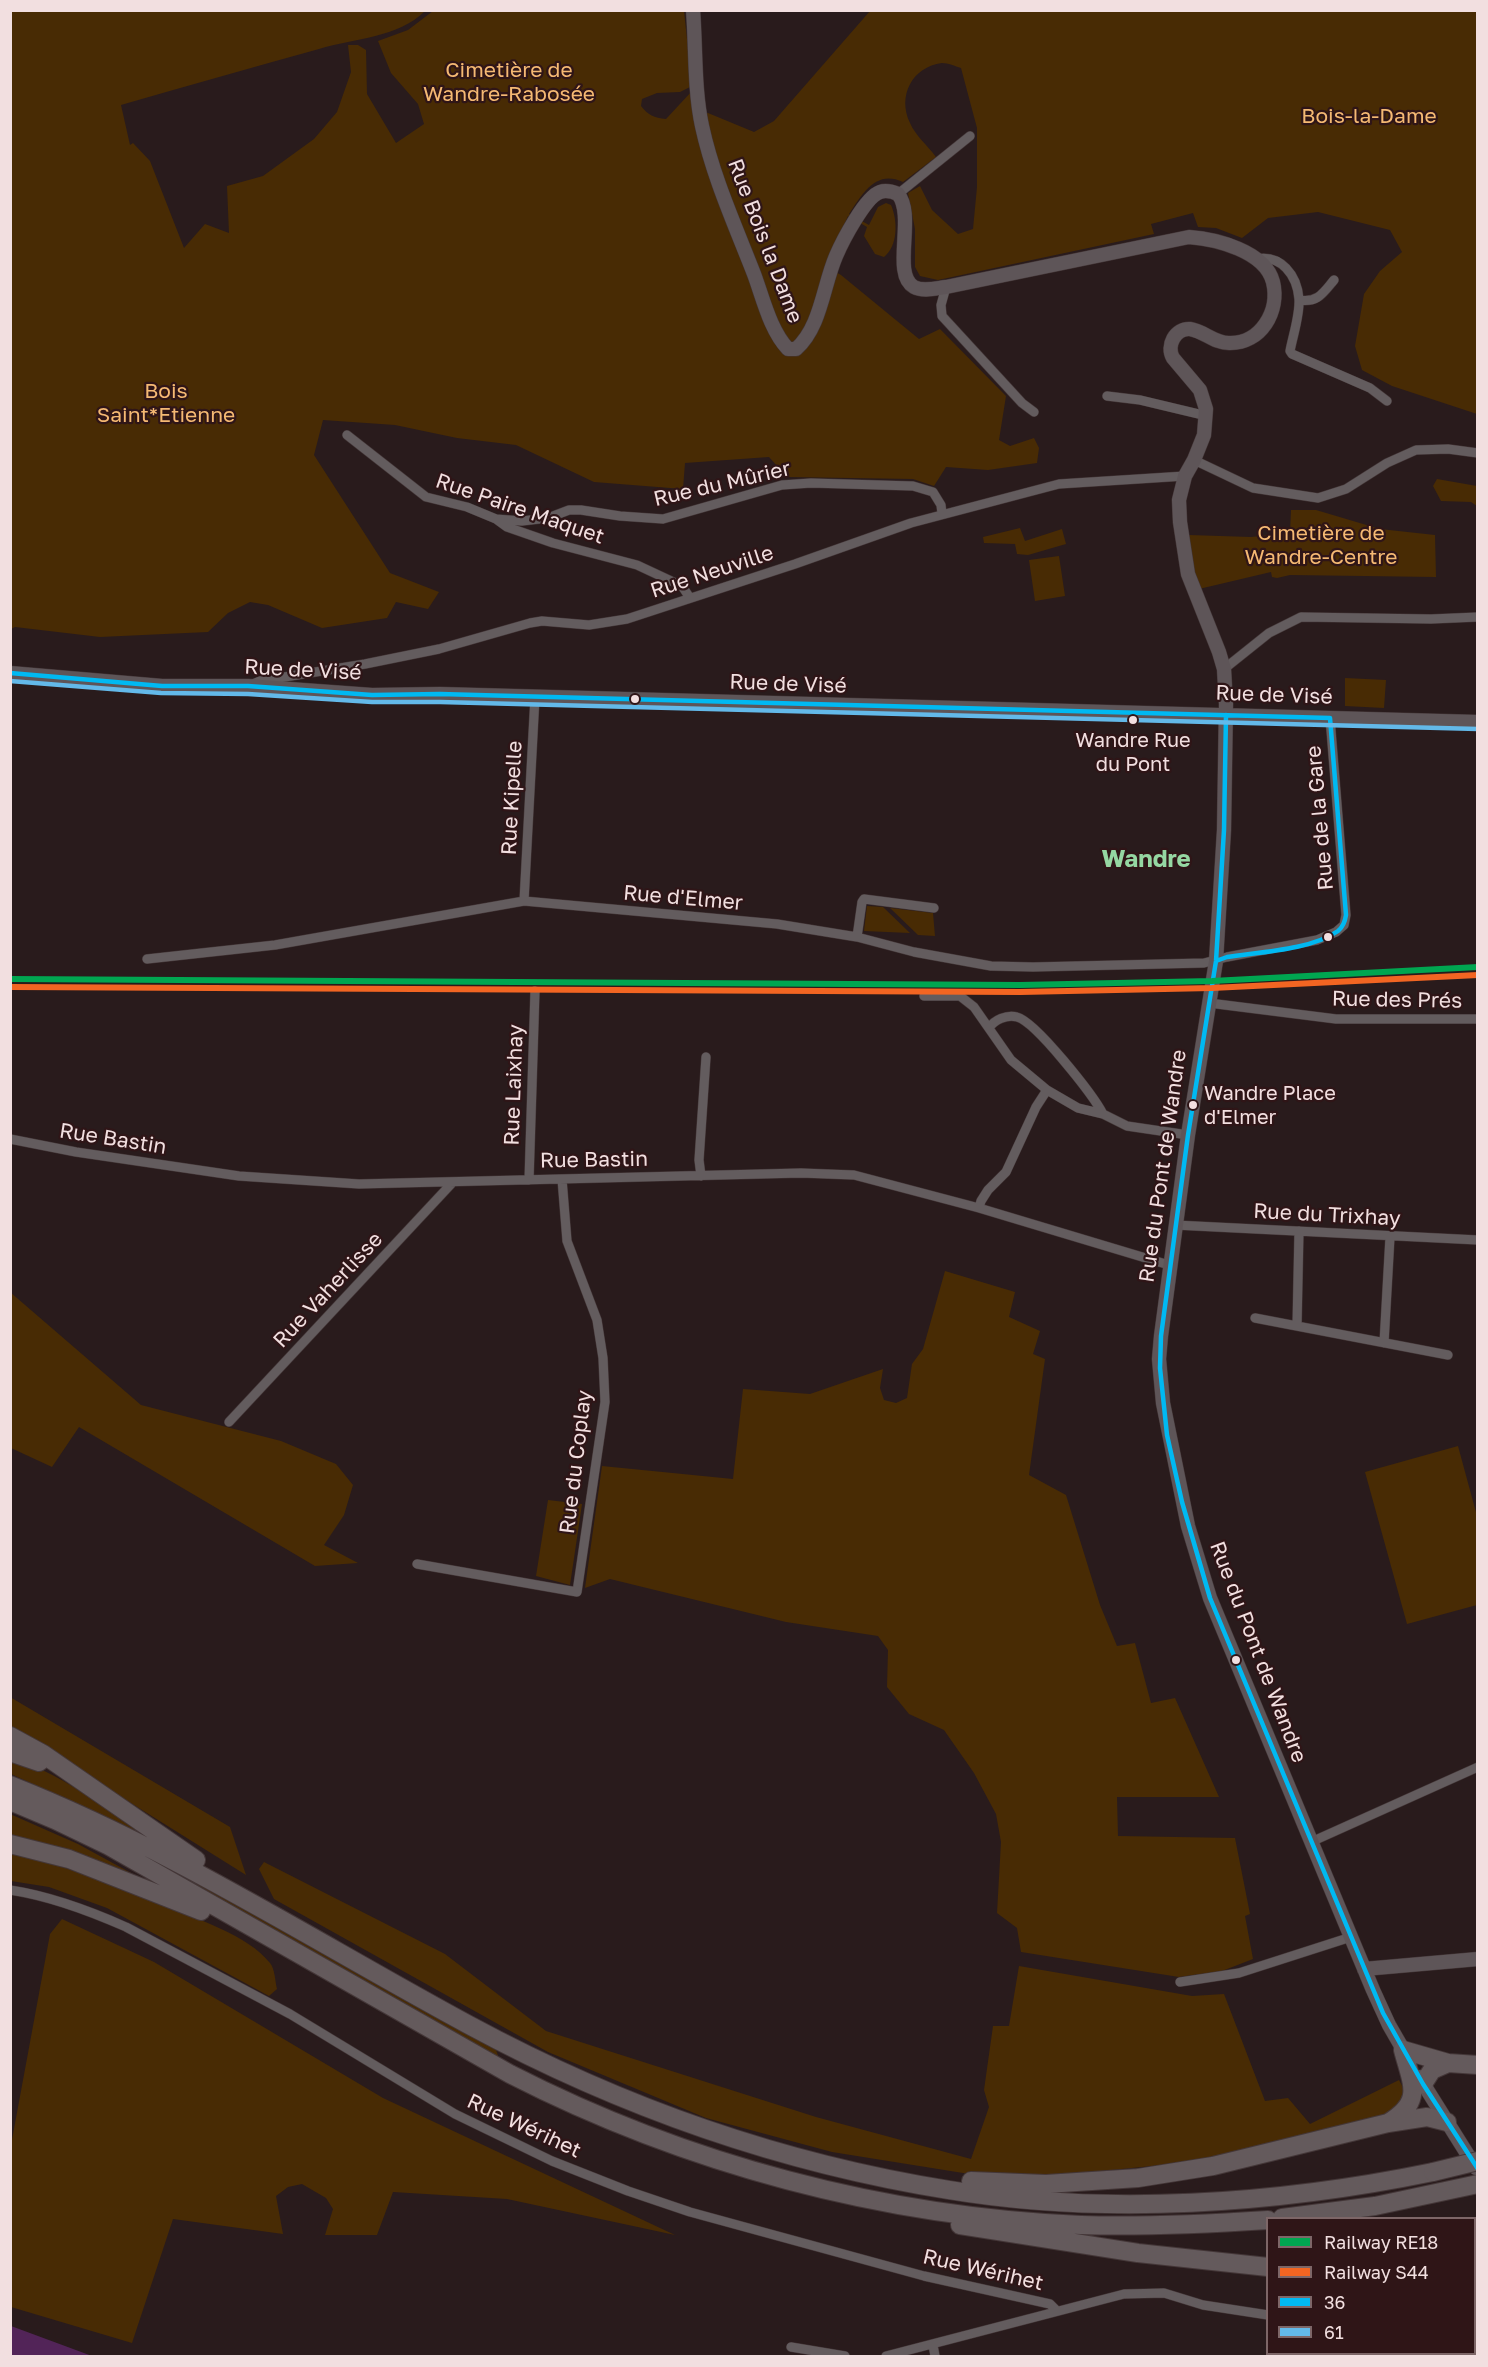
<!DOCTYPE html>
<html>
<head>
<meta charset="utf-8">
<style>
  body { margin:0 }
  #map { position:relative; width:1488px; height:2367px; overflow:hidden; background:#291b1c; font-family:"Golos Text",sans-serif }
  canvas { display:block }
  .frame { position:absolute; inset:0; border:12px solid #f2dfe0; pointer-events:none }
  .legend { position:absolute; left:1266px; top:2217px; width:210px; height:138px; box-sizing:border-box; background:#2f1517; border:2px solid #7d6667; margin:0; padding:8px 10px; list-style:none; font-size:18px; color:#f2dfe0 }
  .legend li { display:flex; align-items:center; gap:12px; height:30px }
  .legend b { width:30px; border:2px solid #7d6667 }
</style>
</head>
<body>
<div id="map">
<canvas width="1488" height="2367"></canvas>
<div class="frame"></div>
<ul class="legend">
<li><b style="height:8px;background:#00a651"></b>Railway RE18</li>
<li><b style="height:8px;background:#f26522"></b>Railway S44</li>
<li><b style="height:8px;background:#00b9f2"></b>36</li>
<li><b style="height:8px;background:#63b9e9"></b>61</li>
</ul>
</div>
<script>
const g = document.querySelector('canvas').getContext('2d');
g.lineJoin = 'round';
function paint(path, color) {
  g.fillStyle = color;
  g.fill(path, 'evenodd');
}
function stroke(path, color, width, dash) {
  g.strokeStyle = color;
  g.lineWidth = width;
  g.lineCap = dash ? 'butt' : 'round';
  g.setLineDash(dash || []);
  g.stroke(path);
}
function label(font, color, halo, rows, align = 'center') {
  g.font = font + ' "Golos Text",sans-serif';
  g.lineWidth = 4.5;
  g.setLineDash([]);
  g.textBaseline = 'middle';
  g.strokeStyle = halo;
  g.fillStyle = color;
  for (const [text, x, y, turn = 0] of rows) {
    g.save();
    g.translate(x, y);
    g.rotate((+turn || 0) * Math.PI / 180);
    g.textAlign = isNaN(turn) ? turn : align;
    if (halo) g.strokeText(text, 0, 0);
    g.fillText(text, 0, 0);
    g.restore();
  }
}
const green = new Path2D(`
  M11 11H425C398 38 355 38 319 49 253 67 187 86 121 105L130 145 133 143 150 161 184 248 205 224 229 233 227 186 263 176 314 139 337 112 351 72 348 45H358L366 50 367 94 396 143 424 124 418 104 391 73 378 41 408 30 433 11H684L692 86 680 92 657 93 642 99 641 106C648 115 654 118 666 119L692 91 698 114 708 113 754 132 774 121 870 11H1477V414L1392 386 1362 370 1355 346 1364 294 1380 271 1402 252 1390 230 1318 212 1268 218 1242 238 1216 228 1198 227 1193 213 1151 224 1154 234 938 280 920 276 915 267V229L908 193 920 186 932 210 958 234 973 229 977 187V128L961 68C955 66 948 63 942 63 912 67 897 96 910 123 915 135 928 146 936 157L903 182C876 169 862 194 849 214L869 225 878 207 886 203 891 205C898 221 898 246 884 257L875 254 864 236 867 227 848 216 825 266 841 275 919 339 940 329 1006 396 999 440 1010 446 1034 438 1039 448 1037 463 988 470 946 467 934 486 913 479 787 477 769 457 685 463 683 489 594 482 516 445 457 438 395 425 323 420 314 455 390 573 439 592 428 609 396 602 387 618 322 628 268 605 250 602 228 613 208 632 100 637 15 627 11 629Z
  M1437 479 1477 486V506L1471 502 1441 501 1433 486Z
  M1291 510H1316L1380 529 1435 535 1436 577 1290 575 1277 578 1272 577 1271 572 1199 589 1196 582 1189 535 1251 537 1290 533Z
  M1020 528 1025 541 1062 529 1066 544 1028 555 1017 554 1015 544 984 543 983 537Z
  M1059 556 1065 596 1035 601 1029 560Z
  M1345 678 1386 680 1384 708 1345 706Z
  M867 906 883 907 910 933 864 931Z
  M890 908 933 913 935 936 918 935Z
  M945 1271 1015 1292 1009 1317 1040 1331 1033 1354 1045 1359 1029 1475 1066 1495 1100 1605 1117 1646 1135 1643 1151 1703 1175 1698 1219 1797H1117L1118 1836 1235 1838 1250 1914 1245 1916 1253 1959 1222 1971 1179 1977 1021 1952 1017 1928 997 1913 1001 1842 996 1814 974 1773 944 1730 909 1714 887 1687 888 1650 878 1636 786 1622 610 1579 585 1588 602 1466 733 1479 743 1389 810 1394 883 1369 880 1388 884 1400 896 1403 907 1398 912 1364 923 1349Z
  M10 1292 141 1405 281 1441 336 1464 353 1485 344 1515 324 1545 358 1563 315 1566 79 1427 52 1467 11 1448Z
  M1458 1446 1477 1516V1605L1407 1624 1365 1472Z
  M548 1500 582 1504 570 1585 536 1576Z
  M10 1697 230 1827 246 1875 11 1728Z
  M10 1758C59 1772 100 1804 140 1833L11 1774Z
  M10 1814 78 1844 153 1885 11 1839Z
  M120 1842 206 1885 496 2050 500 2061Z
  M10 1853C63 1864 112 1885 162 1905 195 1918 248 1935 270 1963 275 1969 275 1981 277 1989L269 1996 107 1908 49 1887 11 1881Z
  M264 1862 445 1954 546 2031 816 2117 971 2159 989 2107 984 2090 993 2026H1009L1019 1966 1192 1996 1224 1994 1265 2101 1288 2098 1310 2124 1399 2080 1409 2099 1389 2118 1214 2160 1029 2178 963 2173 832 2152 706 2118 548 2052 274 1899 259 1869Z
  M62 1919 154 1962 383 2098 675 2235 507 2199 393 2192 377 2235H325L333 2209 326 2198 302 2184 288 2187 276 2196 283 2234 173 2219 132 2343 11 2307V2145L50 1934Z`);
const water = new Path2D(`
  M10 2326H11L92 2356H11Z`);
const street = new Path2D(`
  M898 194 970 136
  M1256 259C1281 254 1297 275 1299 299 1300 315 1293 335 1290 351L1292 354 1370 388 1387 401
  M946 287 941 305 942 316 1022 403 1034 412
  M1299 300C1318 303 1323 293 1334 280
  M1107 396 1140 400 1207 416
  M347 435 426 497 467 507 496 519 507 527 553 543 637 565 682 586 690 598
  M1194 460 1253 488 1318 498 1346 489 1387 463 1416 450 1448 449 1478 453
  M496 519 522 521 548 518 569 510H581L620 516 663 519 782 485 811 483 913 486 933 492 941 505 942 514
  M1224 669 1269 633 1301 617 1431 619 1478 617
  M253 684 260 681 365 664 439 649 530 623 542 621 589 625 627 619 795 564 911 523 1059 484 1185 476
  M524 901 535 697
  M857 937 862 902 864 899 934 908
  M147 959 275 945 524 901 777 924 857 937 914 952 991 966 1033 967 1204 963 1227 957 1317 940 1336 932 1344 925 1346 915 1330 718
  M924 996H960L974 1007 1011 1060 1047 1090 1078 1108 1103 1114 1127 1126 1188 1135
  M1209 1003 1336 1019H1478
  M989 1028C994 1020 1007 1014 1017 1017 1036 1022 1093 1095 1103 1114
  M10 1139 76 1152 239 1176 359 1184 801 1173 854 1175 979 1208 1169 1265
  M701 1176 699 1160 706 1057
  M529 1180 535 991
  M979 1208 981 1201 988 1190 1006 1172 1036 1107 1047 1090
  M1175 1225 1478 1240
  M1255 1318 1448 1355
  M1297 1326 1299 1231
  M1384 1343 1390 1237
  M229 1422 453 1182
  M417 1564 577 1592 605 1402 603 1358 597 1320 567 1241 562 1179
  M1311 1842 1478 1767
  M10 1890C50 1896 90 1911 126 1927L290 2014 455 2114 552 2161 628 2191 690 2212 924 2276 1050 2304 1056 2310
  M1180 1982 1239 1973 1351 1937
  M1474 2335 1478 2336
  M933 2345 935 2356
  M791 2347 845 2356
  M1390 2354 1391 2356
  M886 2356 1124 2294 1164 2293 1203 2305 1268 2315`);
const secondary = new Path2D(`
  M693 10C696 48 694 89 702 126 713 177 735 225 754 274 763 298 770 330 788 349H796C821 327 823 286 836 256 842 242 865 197 880 192 886 190 891 191 898 194 916 216 891 274 914 287 923 292 937 288 946 287L1189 237C1216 239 1265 251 1273 282 1280 311 1261 344 1229 343 1214 343 1204 331 1190 329 1175 328 1166 346 1173 358L1200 390 1206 409 1204 435 1194 460 1185 476 1179 500 1180 522 1188 574 1219 652 1224 669 1226 704 1224 830 1216 961 1188 1135 1161 1336 1159 1359 1163 1403 1188 1526 1210 1598 1373 1990 1389 2025 1408 2058
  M10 673 162 686H248L372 695 440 694 1478 722
  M1364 1969 1478 1959
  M1419 2077 1476 2168`);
const highway = new Path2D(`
  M10 1736 43 1754 196 1860
  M10 1752 39 1762
  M10 1785C172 1849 317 1943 469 2025 619 2106 780 2163 949 2190 1105 2216 1278 2204 1433 2172
  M10 1801 55 1820 109 1846 510 2074C686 2164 884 2217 1081 2225 1144 2227 1206 2224 1268 2220
  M10 1844 69 1859 201 1911
  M1403 2050 1448 2063 1478 2065
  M1423 2084 1432 2070 1448 2063
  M1388 2123C1424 2101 1412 2085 1403 2050
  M971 2181 1046 2184 1138 2178 1213 2166 1388 2123 1427 2117 1447 2122
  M1282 2218 1375 2206 1478 2184
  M960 2225 1138 2253 1268 2267
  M1474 2289H1478`);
const highwayBridge = new Path2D(`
  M1433 2172 1478 2161`);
const bus1 = new Path2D(`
  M10 673 162 686H248L372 695 440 694 1330 718 1346 915C1345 922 1343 927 1338 931 1311 950 1259 952 1227 957L1216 961
  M1226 715 1224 830 1216 961 1188 1135 1161 1336 1160 1368 1167 1435 1182 1502 1210 1598 1383 2013 1423 2084 1478 2169`);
const bus2 = new Path2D(`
  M10 681 161 693 248 694 372 702H440L1478 729`);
const rail1 = new Path2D(`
  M10 979 1020 985 1212 981 1478 967`);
const rail2 = new Path2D(`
  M10 987 1020 992 1212 988 1478 975`);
const markers = [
  [635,699,5,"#f2dfe0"],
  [1133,720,5,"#f2dfe0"],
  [1328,937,5,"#f2dfe0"],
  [1193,1105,5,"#f2dfe0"],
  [1236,1660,5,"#f2dfe0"]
];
const busNames = [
  ["Wandre Rue",1133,741],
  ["du Pont",1133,765],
  ["Wandre Place",1204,1094,"left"],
  ["d'Elmer",1204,1118,"left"]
];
const parkNames = [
  ["Cimetière de",509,70],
  ["Wandre-Rabosée",509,94],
  ["Bois-la-Dame",1369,116],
  ["Bois",166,391],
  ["Saint*Etienne",166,415],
  ["Cimetière de",1321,533],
  ["Wandre-Centre",1321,557]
];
const streetNames = [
  ["Rue Bois la Dame",765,241,69],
  ["Rue du Mûrier",722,484,-13],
  ["Rue Paire Maquet",520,509,19],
  ["Rue Neuville",712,572,-18],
  ["Rue de Visé",303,670,3],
  ["Rue de Visé",788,684,2],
  ["Rue de Visé",1274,695,2],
  ["Rue Kipelle",512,798,-87],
  ["Rue de la Gare",1320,818,-95],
  ["Rue d'Elmer",683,898,5],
  ["Rue des Prés",1397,1000,1],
  ["Rue Laixhay",514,1085,-88],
  ["Rue Bastin",113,1139,9],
  ["Rue Bastin",594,1160,-1],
  ["Rue du Pont de Wandre",1163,1166,-82],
  ["Rue du Trixhay",1327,1215,3],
  ["Rue Vaherlisse",328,1290,-47],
  ["Rue du Coplay",576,1462,-83],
  ["Rue du Pont de Wandre",1258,1652,69],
  ["Rue Wérihet",524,2126,25],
  ["Rue Wérihet",983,2270,13]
];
const quarterNames = [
  ["Wandre",1146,859]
];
paint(green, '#482b04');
paint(water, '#522458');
stroke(street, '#443738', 10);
stroke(secondary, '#443738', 15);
stroke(highway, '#443738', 20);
stroke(street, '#635c5e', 9);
stroke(secondary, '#5e5558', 14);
stroke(highway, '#645a5c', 18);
stroke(highwayBridge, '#443738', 20, []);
stroke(highwayBridge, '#645a5c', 18);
stroke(bus1, '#00b9f2', 4.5);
stroke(bus2, '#63b9e9', 4.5);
stroke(rail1, '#00a651', 6);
stroke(rail2, '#f26522', 6);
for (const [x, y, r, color] of markers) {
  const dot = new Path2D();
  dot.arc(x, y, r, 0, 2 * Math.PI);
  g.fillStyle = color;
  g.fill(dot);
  stroke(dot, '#2f1517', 2);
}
label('20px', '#f2dfe0', '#2f1517', busNames);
label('21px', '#f5b973', '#2f1517', parkNames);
label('21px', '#f2dfe0', '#2f1517', streetNames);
label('bold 24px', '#95d7a2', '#2f1517', quarterNames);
</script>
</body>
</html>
